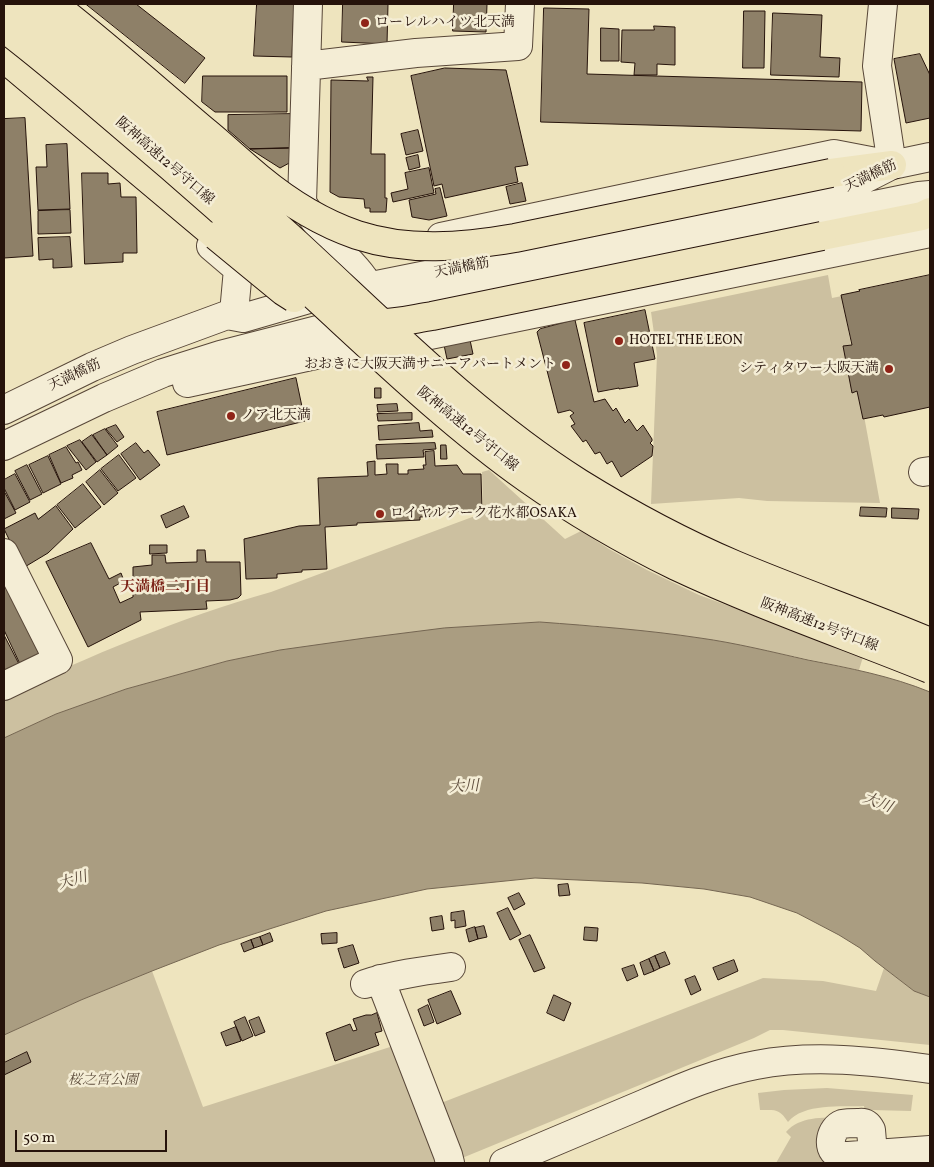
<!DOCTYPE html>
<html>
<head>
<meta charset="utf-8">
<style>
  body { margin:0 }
  #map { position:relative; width:934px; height:1167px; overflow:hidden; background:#eee4be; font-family:Vollkorn,serif }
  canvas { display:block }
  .frame { position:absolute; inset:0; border:5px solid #26130b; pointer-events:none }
  .scale { position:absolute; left:15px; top:1130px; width:152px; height:22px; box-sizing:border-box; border:2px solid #26130b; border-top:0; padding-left:6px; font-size:15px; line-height:18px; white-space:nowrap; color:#26130b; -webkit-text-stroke:4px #f4edd5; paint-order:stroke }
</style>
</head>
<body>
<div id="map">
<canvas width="934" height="1167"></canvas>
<div class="frame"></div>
<div class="scale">50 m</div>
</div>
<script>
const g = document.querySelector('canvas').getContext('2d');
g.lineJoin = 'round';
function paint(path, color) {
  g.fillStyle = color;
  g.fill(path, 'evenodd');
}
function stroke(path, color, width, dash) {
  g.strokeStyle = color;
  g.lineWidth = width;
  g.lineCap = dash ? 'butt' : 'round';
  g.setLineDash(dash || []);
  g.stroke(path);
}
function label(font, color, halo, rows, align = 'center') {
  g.font = font + ' Vollkorn,"Noto Serif JP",serif';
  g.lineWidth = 5;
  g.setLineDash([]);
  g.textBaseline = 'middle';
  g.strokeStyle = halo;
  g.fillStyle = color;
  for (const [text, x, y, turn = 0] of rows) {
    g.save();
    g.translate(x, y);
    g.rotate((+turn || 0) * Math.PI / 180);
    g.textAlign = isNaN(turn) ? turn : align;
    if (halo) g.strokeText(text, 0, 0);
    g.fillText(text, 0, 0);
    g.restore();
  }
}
const green = new Path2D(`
  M828 275 832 298 842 296 880 503 767 501 739 498 651 504 657 355 651 312Z
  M489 470 565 539 581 531 609 549 647 570 699 595 816 638 863 657 859 670 739 645 700 638 588 625 280 650 227 661 126 689 56 714 4 738V696C90 656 179 618 271 592L483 513 482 472Z
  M884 968 914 991 930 997V1045L783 1030H770L754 1038 450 1163H4V1035L81 1000 152 971 203 1107 415 1039 441 1103 763 978 823 981 876 991Z
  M827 1088 913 1095 911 1111 871 1110V1116H865L864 1106C842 1107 803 1103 788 1122 779 1108 775 1110 760 1110L758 1093 784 1090Z
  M842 1117 831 1163H776L791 1137 786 1132C800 1116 822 1118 842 1117Z`);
const water = new Path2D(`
  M540 622C593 626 647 630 700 638 736 643 772 652 808 660 849 668 891 676 930 692V997L914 991 875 961 860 948 839 935 797 913 750 897 704 889 642 883 535 878 427 889 326 911 219 945 152 971 81 1000 4 1035V738L56 714 126 689 227 661 280 650 365 638 444 628Z`);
const building = new Path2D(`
  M86 4H136L205 58 185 83Z
  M257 4H294L292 57 254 56Z
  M343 4H388L387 44 342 42Z
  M454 4H487L486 32 453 31Z
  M544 8 589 9 587 74 862 82 861 131 541 122Z
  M744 11H765L764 68H743Z
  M773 13 822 15 820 57 840 58 839 77 771 75Z
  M654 26 675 27V65L657 64V75H634L635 63 621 62 622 30H654Z
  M601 28 619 29V61H601Z
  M920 54 930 75V118L906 123 894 59Z
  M445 68 506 70 528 165 515 167 518 182 445 198 442 184 434 186 411 76Z
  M203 76H287V112H215L202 102Z
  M367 77H373L371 154H385V198H387L386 212H370V208H365L364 199 339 197 330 192 331 80 368 81Z
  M294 114V148L250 149 228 130V115Z
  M25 118 33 256 4 258V119Z
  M418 130 423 151 406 155 401 134Z
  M67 144 70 209 38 210 36 167H47L46 145Z
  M294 148 293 161 280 168 250 149Z
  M418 155 420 167 409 170 406 158Z
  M429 168 434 193 393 202 391 193 408 189 405 173Z
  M82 173H108V184L120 183 121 197H136L137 253H123V262L85 264Z
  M522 183 526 201 510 204 506 187Z
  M440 188 447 216 429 220 412 217 409 200 436 194 435 189Z
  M70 210 71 233 38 234V211Z
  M70 237 72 267 53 268V259L39 260 38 238Z
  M930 275V407L884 417 883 415 863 419 857 391 852 393 843 346 852 345 841 295 860 291 859 290Z
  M645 310 655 359 634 363 638 386 619 389V388L598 392 584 323Z
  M575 320 594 402 605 399 613 411 616 408 625 423 629 419 637 431 643 425 652 439V441L650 443 653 446 652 456 621 477 612 461 607 464 600 452 595 454 586 440 583 442 571 426 575 424 570 416 574 413 570 410 558 413 537 332 540 329Z
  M470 340 473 354 447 359 444 345Z
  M296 378 305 421 167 455 157 412Z
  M375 388H381V398H375Z
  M397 404 398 411 378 412 377 405Z
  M412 413V420L378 421 377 414Z
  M419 423 420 431 432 430 433 437 379 440 378 426Z
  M116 425 124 437 117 442 106 429Z
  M105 429 118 446 107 455 93 435Z
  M92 435 107 455 97 462 82 442Z
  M80 440 96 462 86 470 67 446Z
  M136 443 144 453 148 450 160 465 140 480 121 454Z
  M435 443 436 449 423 450 424 457 377 459 376 445Z
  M441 445H446L447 459H441Z
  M66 447 76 463 78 462 82 470 72 475 73 478 61 483 49 455Z
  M434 451 435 466 457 465 463 474H481L482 511 439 512 440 516 420 517V520L357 523V525L325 527 327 569 302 570V572L277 574V578L246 579 244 539 299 526 320 525 318 478 368 476 367 462 375 461V475L387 474 386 464H398V474H408V470L424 469 423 465H426L425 452Z
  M119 455 136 478 118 491 101 469Z
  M48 456 61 484 43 493 29 465Z
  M27 465 42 494 30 500 15 471Z
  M100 470 118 493 104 505 86 482Z
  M15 474 30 502 15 510 4 488V480Z
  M83 484 101 507 75 528 57 505Z
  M4 491 16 513 4 519Z
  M56 506 73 529 48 553 23 568 4 529 35 513 38 519Z
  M184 506 189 517 166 528 161 516Z
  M861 507 887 508 886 517 860 516Z
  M892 508 919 509 918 519 892 518Z
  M91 543 109 579 121 573 124 581 113 587 120 603 133 597V567L152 565V555H165L166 563 197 562V550H205L206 562H240L241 595 238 598 230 600 206 601 207 609 140 612 141 620 88 647 46 562Z
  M150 545H167V553L150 554Z
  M9 587 41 654 20 664 4 630V589Z
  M4 635 19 664 4 671Z
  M568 884 570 895 559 896 558 885Z
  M519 893 525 904 514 910 508 898Z
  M508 908 521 934 510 940 497 913Z
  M464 911 466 926 455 928V920L451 921V913Z
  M442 916 444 929 432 931 430 918Z
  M484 926 487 937 478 939 475 928Z
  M475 927 478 939 469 942 466 930Z
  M585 927 598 928 597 941 584 940Z
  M270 933 273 941 263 945 260 937Z
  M337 933V943L322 944 321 934Z
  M530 935 545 968 534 972 519 940Z
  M260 937 263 945 254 948 251 940Z
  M251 940 254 948 244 952 241 944Z
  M353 945 359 963 344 968 338 949Z
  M665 952 670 964 660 968 655 956Z
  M655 956 660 968 654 971 649 959Z
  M649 959 654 971 644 975 640 963Z
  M734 960 738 971 718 980 713 968Z
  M634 965 638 976 627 981 622 969Z
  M695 976 701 990 691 995 685 980Z
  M451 991 461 1014 437 1024 428 1000Z
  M554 995 571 1003 564 1021 547 1013Z
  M428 1005 434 1022 424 1026 418 1010Z
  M377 1013 382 1031 375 1033 379 1045 335 1061 326 1033 350 1024 353 1031 357 1030 353 1019 366 1015H371Z
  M245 1017 253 1036 242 1041 234 1022Z
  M259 1017 265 1032 255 1036 249 1021Z
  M236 1027 241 1041 226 1046 221 1033Z
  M27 1052 31 1062 4 1075V1063Z`);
const minor = new Path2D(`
  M308 4 302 202C311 218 323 232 335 246 349 262 372 280 373 303
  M883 4 877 66 892 165
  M306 66 416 53 518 46 520 4
  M441 237 834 154 886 164
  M211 246 238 269 235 302
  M187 383 320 354 425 336 930 233
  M4 410 92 367 132 350 227 315 243 318 312 298 839 192 892 165 930 157
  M4 446 104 398 163 373 220 355 325 328 395 306 451 292 919 196 930 195
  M923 472 930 471
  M4 553 58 660 4 686
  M380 979 448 1155 450 1163
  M365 984C393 975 422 971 451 967
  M873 1154 871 1130C868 1124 864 1122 858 1123 853 1123 847 1123 842 1124 831 1128 826 1148 837 1154 840 1157 845 1156 848 1156L930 1150
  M504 1163C547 1145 591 1126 634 1108 674 1091 713 1073 756 1065 813 1054 873 1061 930 1069`);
const highway = new Path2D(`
  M4 58 216 236
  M831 173 892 165
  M822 236 922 216 930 212`);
const highwayBridge = new Path2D(`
  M13 4 37 21C124 95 212 167 297 244 386 326 476 418 579 483 629 514 681 542 735 565 799 592 866 615 930 642
  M53 4C106 45 156 90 207 133 225 148 241 163 259 178 288 202 322 223 357 235 409 252 462 247 515 238L831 173
  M4 28C45 59 84 93 123 126 186 179 247 233 307 289 379 355 449 423 528 479 575 512 625 541 676 566 759 605 846 635 930 669
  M216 236 283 291 294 298
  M369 323C390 325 412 319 432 316L822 236`);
const markers = [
  [365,23,5,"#8f2418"],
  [619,341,5,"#8f2418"],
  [566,365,5,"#8f2418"],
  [889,369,5,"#8f2418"],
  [231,416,5,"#8f2418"],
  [380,514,5,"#8f2418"]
];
const poiNames = [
  ["ローレルハイツ北天満",375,23],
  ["HOTEL THE LEON",629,341],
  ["おおきに大阪天満サニーアパートメント",556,365,"right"],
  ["シティタワー大阪天満",879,369,"right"],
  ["ノア北天満",241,416],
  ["ロイヤルアーク花水都OSAKA",390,514]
];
const streetNames = [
  ["阪神高速12号守口線",164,162,41],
  ["天満橋筋",871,177,-25],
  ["天満橋筋",462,269,-11],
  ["天満橋筋",75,376,-25],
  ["阪神高速12号守口線",467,430,39],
  ["阪神高速12号守口線",819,626,21]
];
const parkNames = [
  ["桜之宮公園",103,1081]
];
const neighbourhoodNames = [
  ["天満橋二丁目",165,588]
];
const waterNames = [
  ["大川",464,788,-3],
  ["大川",877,804,22],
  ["大川",73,882,-17]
];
paint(green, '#ccc0a0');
paint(water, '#aa9d81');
stroke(water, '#756652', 1);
paint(building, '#8e8068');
stroke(building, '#26130b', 1);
stroke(minor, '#584738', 30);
stroke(highway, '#26130b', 30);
stroke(minor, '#f4edd5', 28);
stroke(highway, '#eee4be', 28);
stroke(highwayBridge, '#26130b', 30, []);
stroke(highwayBridge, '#eee4be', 28);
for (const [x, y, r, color] of markers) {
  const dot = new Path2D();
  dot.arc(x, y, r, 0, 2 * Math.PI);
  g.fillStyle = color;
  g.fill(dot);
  stroke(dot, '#f4edd5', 2);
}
label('14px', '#26130b', '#f4edd5', poiNames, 'left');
label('14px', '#26130b', '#f4edd5', streetNames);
label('italic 14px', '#60503f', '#f4edd5', parkNames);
label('bold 15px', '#7a1f14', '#f4edd5', neighbourhoodNames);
label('italic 15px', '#5b4a3a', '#f4edd5', waterNames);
</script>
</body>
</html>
